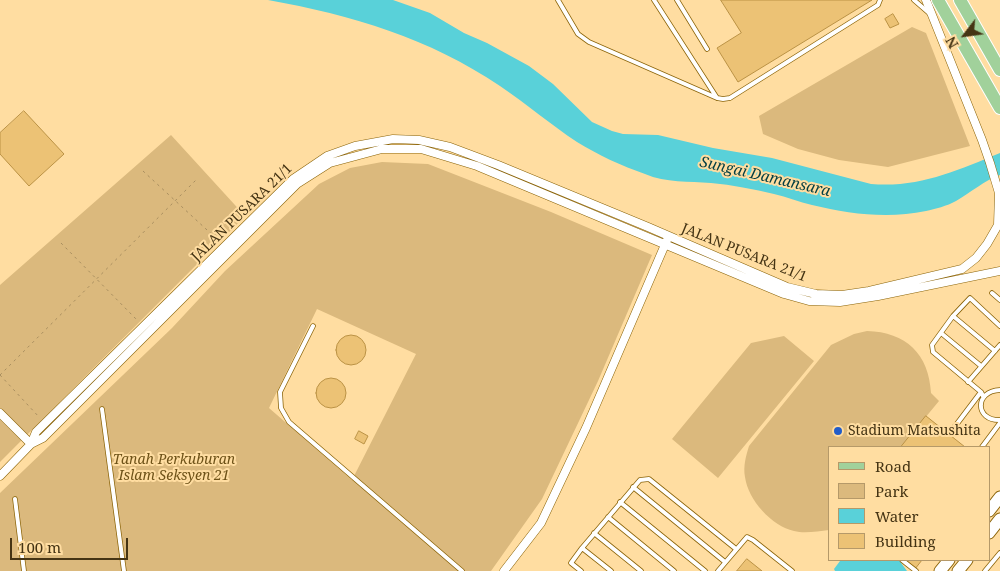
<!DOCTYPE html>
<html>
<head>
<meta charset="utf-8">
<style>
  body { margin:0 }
  #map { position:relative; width:1000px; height:571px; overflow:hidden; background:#ffdda1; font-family:"Noto Serif",serif }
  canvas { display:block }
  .legend { position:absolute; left:828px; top:446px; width:162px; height:115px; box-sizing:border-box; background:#ffdda1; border:1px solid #b59969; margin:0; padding:6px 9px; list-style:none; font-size:15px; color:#453414 }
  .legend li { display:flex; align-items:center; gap:10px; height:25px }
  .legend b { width:25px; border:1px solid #b59969 }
  .north { position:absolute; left:940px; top:10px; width:50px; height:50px; -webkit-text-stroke:4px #ffdda1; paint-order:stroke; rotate:240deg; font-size:14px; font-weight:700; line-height:20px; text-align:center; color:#453414 }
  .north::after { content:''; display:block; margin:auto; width:18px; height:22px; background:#453414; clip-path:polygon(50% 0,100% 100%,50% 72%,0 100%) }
  .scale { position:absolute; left:10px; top:538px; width:118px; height:22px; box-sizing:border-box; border:2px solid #453414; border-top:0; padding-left:6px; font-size:15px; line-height:18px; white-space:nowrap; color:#453414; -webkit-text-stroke:4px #ffdda1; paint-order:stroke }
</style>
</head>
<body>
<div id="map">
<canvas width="1000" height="571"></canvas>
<ul class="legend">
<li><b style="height:6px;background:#a1d19b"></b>Road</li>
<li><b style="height:14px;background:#dbb97d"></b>Park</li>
<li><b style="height:14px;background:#59d1d9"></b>Water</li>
<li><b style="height:14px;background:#ecc275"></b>Building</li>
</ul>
<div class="north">N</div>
<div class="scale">100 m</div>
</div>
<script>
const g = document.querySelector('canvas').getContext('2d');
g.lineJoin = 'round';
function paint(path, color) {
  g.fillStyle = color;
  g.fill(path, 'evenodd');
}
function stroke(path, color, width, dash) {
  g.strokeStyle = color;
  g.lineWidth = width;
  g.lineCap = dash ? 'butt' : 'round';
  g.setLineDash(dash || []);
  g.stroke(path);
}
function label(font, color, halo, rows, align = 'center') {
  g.font = font + ' "Noto Serif",serif';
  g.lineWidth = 4;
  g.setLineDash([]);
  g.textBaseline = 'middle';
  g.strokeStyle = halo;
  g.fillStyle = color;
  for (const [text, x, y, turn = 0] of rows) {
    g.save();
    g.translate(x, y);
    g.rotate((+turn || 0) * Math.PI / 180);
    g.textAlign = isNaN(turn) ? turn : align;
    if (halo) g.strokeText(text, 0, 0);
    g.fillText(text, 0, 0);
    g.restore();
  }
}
const green = new Path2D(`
  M912 27 926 33 970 146 888 167 839 160 798 149 763 134 759 116Z
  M171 135 245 216 0 462V285Z
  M382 162 428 164 551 212 652 255 598 381 542 499 491 571H0V493L172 328 225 271 319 184 350 168ZM317 309 416 354 352 480 269 408Z
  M867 331C906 332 929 354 931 393L939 401 901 447H829V530C818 531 805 534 794 531 772 526 748 500 745 477 743 466 746 456 749 446L831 345 854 334Z
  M784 336 814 361 718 478 672 439 751 343Z`);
const water = new Path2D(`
  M268 0H393L430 13 464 33 487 43 529 66 553 84 592 122 612 131 623 134 658 135 713 148 772 158 871 184C919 188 956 171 1000 153V175C985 180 970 193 956 201 947 206 935 209 926 211 888 219 849 214 812 205 799 202 787 197 774 194 754 189 732 185 711 183 689 181 666 183 645 174 622 166 598 155 577 142 551 125 527 104 500 86 429 38 352 15 268 0Z
  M838 560H899L907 571H835L834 569 840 561Z`);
const building = new Path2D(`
  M721 0H872L738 82 717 48 741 33Z
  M893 14 899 24 890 28 885 19Z
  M24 111 64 154 29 186 0 154V133Z
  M336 350a15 15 0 1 1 30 0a15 15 0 1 1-30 0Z
  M316 393a15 15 0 1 1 30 0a15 15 0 1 1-30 0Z
  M926 416 965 447H901Z
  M359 431 368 436 364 444 355 439Z
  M747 559 762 571H737Z
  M904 560H922L915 569Z`);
const path = new Path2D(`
  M143 171 219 241
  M61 243 138 321
  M0 375 196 180
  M0 375 39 417`);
const service = new Path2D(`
  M558 0 578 34 589 42 717 98 723 99 730 98 878 5 880 0
  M654 0 717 98
  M677 0 707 49
  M914 0 929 13
  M992 293 1000 300
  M953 316 995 351
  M313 326 280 392 281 408 289 422 462 571
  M941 333 981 366
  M968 382 1000 345
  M1000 390C974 391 975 421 1000 420
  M983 396 981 392 933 352 932 345 953 316 970 298 1000 326
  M102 409 124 571
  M953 429 981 392
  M982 447 1000 423
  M633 487 725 562
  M15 499 24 571
  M620 502 705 571
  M608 517 674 571
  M594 533 641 571
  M582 548 611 571
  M902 560 916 571
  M581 571 571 563 582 548 640 480 649 479 736 549
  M718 571 747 537 753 540 792 571
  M985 571 1000 553`);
const minor = new Path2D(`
  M0 413 31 444
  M31 444 36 432 293 179 327 156 355 146 393 139 419 140 450 147 498 165 648 227 787 287 816 294 842 295 869 291 962 269 976 258 987 244 998 225 999 193 990 163 982 140 926 0
  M0 476 31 444 43 438 297 184 330 163 382 149H421L477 166 784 294 809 301 840 302 878 296 1000 271
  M504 571 541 523 586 428 667 240`);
const secondary = new Path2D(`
  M989 511 1000 497
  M989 533 1000 519
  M940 571 949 560
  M958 571 967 560`);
const primary = new Path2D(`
  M938 0 1000 108
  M960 0 1000 70`);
const markers = [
  [838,431,5,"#225dc9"]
];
const streetNames = [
  ["JALAN PUSARA 21/1",242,213,-44],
  ["JALAN PUSARA 21/1",744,253,22]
];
const poiNames = [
  ["Stadium Matsushita",848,431]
];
const parkNames = [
  ["Tanah Perkuburan",174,460],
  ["Islam Seksyen 21",174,476]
];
const waterNames = [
  ["Sungai Damansara",765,177,13]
];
paint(green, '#dbb97d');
paint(water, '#59d1d9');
paint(building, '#ecc275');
stroke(building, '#bb9245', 1);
stroke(service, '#8b6409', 5.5);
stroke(minor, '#8b6409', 9);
stroke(secondary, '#8b6409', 13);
stroke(primary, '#fff', 14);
stroke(path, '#a88e5f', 1, [2.5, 4]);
stroke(service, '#fff', 4);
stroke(minor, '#fff', 8);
stroke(secondary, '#fff', 11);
stroke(primary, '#a1d19b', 12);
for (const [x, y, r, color] of markers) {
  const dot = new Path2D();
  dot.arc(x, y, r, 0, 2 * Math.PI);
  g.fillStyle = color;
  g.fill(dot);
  stroke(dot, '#ffdda1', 2);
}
label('14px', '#453414', '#ffdda1', streetNames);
label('14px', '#453414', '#ffdda1', poiNames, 'left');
label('italic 14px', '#6e5218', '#ffdda1', parkNames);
label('italic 15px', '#043e42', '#ffdda1', waterNames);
</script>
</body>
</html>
